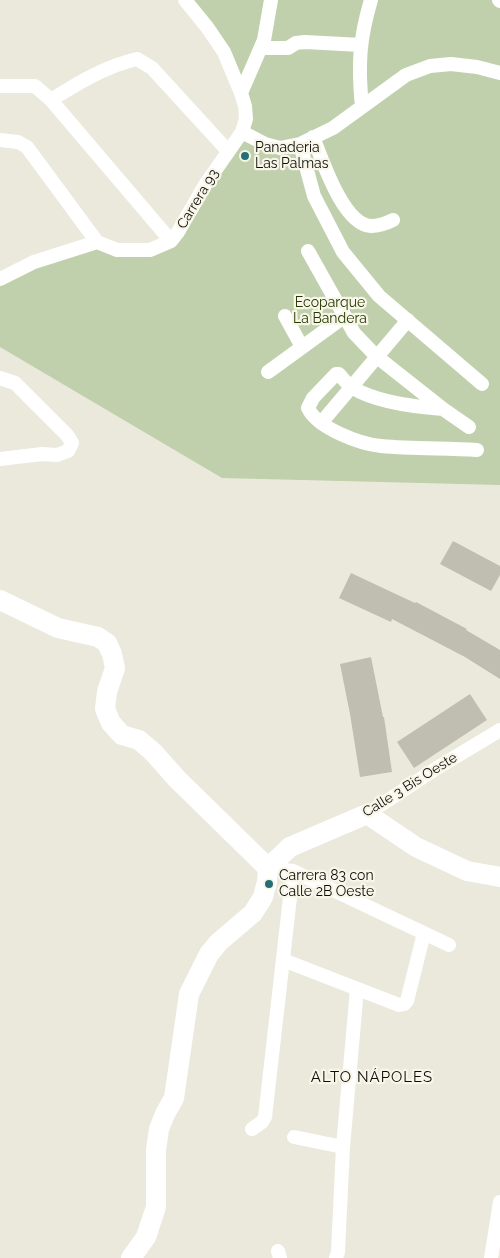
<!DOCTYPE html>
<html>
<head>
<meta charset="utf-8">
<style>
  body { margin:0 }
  canvas { display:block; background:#ebe9dc }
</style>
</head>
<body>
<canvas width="500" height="1258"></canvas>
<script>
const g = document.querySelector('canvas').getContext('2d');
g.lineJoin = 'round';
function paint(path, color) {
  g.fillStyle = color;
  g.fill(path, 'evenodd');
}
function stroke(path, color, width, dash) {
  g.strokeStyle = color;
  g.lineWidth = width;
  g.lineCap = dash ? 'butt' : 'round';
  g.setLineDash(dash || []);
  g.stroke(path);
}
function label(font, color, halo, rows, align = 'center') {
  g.font = font + ' Raleway,sans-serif';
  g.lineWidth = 4.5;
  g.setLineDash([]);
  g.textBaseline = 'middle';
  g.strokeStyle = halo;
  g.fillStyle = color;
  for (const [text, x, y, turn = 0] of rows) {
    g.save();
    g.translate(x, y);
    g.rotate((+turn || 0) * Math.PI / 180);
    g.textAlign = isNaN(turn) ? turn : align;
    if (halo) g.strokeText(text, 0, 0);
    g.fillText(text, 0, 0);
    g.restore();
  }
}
const green = new Path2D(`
  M185 0H500V485L222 478 0 347V279L97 242 117 250 171 241 242 132 233 73Z`);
const building = new Path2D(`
  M453 541 500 566V575L491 591 440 564Z
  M351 573 415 603 416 602 467 629 466 630 500 650V679L465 657 392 619 391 622 339 598Z
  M371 657 383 717H384L392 772 360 777 350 714 340 664Z
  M470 694 487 720 414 768 397 742Z`);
const street = new Path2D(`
  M499 0 500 1
  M261 48H288L296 43 305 42 361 45
  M0 86H35L51 100 171 241
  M241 93 264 40 271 0
  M51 100C78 83 106 66 137 59L152 68 228 151
  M362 107C358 66 359 40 371 0
  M242 132 265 144 280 148 300 144 333 128 406 75 430 66 451 64 477 67 500 73
  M313 137C322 159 343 225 371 226 377 226 387 223 393 220
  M0 140 18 142 27 147 97 242
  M300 144 314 196 343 252 379 296 482 384
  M308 251 354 333 376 356 443 409 469 427
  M0 279 34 262 97 242 117 250H150L171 241 178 232 205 185 242 132 246 119 245 106 241 93 224 52 207 27 185 0
  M285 316 302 347
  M268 372 345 316
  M0 378 15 383 67 435 72 443 68 451 57 455 42 454 0 459
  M443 409C416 407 376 402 353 388 348 385 343 379 339 374H336L313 398 308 408C317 428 360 444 381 446 413 449 445 448 477 450
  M321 423 408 320
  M367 814 437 768 500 730
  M268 868 293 871 449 945
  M283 960 399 1005 404 1004 407 1001 424 933
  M252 1129 262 1122 265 1117 293 871
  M294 1137 343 1147
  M278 1251 280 1258
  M336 1258 338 1252 343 1147 357 989
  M491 1258 500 1202`);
const secondary = new Path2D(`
  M0 600 58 628 98 637 107 643 112 654 115 668 107 692 105 709 111 723 122 735 139 740 153 752 177 779 268 868 267 882 263 897 253 913 219 942 209 954 189 994 174 1098 165 1114 159 1129 156 1150V1207L146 1237 131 1258
  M268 868 290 847 367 814 416 847 467 871 500 877`);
const markers = [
  [245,156,5,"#246f75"],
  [269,884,5,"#246f75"]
];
const poiNames = [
  ["Panaderia",255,148],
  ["Las Palmas",255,164],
  ["Carrera 83 con",279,876],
  ["Calle 2B Oeste",279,892]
];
const streetNames = [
  ["Carrera 93",198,199,-59],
  ["Calle 3 Bis Oeste",410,785,-32]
];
const parkNames = [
  ["Ecoparque",330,303],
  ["La Bandera",330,319]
];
const neighbourhoodNames = [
  ["ALTO NÁPOLES",372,1077]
];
paint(green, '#c0d0ac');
paint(building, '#c0beb1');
stroke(street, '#fff', 14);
stroke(secondary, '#fff', 20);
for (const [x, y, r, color] of markers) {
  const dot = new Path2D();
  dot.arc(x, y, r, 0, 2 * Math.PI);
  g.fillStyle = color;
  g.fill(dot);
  stroke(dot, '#f8f6e9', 2);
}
label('14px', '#0d0c08', '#f8f6e9', poiNames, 'left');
label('14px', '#0d0c08', '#f8f6e9', streetNames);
label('14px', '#263a00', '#f8f6e9', parkNames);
g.letterSpacing = '1px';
label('15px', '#0d0c08', '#f8f6e9', neighbourhoodNames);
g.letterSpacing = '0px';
</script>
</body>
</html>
